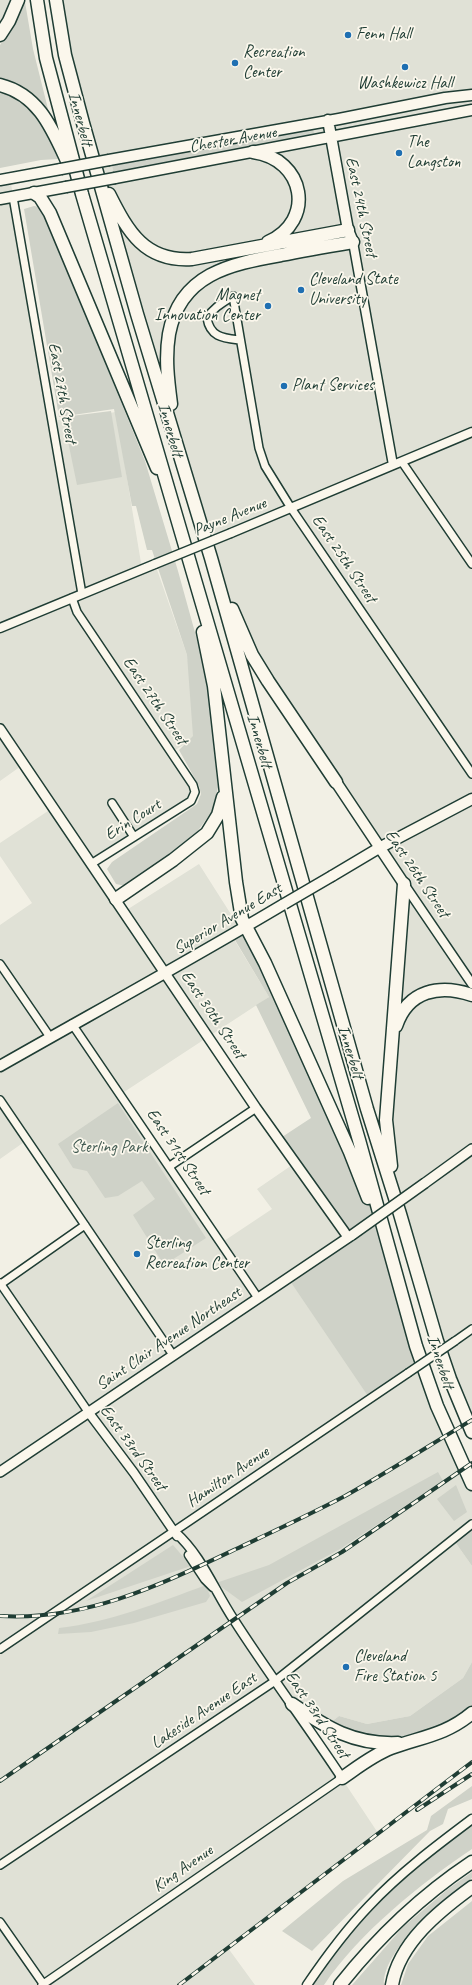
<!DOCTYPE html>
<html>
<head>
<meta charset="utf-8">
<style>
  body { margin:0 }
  canvas { display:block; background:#f2f0e5 }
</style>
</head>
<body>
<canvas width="472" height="1985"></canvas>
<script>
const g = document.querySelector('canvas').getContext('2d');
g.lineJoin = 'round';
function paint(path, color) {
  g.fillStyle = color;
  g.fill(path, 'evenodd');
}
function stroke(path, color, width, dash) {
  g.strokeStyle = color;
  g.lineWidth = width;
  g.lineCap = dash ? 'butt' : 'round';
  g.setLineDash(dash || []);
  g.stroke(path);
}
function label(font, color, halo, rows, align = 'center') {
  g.font = font + ' Caveat,sans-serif';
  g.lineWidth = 3.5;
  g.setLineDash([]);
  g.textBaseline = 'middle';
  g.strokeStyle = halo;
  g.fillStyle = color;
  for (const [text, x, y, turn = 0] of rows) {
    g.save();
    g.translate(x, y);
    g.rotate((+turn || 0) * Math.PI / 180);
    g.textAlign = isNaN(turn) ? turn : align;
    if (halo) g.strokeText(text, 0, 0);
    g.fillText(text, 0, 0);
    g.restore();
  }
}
const built = new Path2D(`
  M0 0H18L0 35Z
  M56 0H472V1432L419 1284 390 1159 404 884 239 628 222 584 137 314Z
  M10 178 52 421 116 412 142 569 155 564 187 655 199 735 172 752 193 785 191 801 91 864 125 911 199 864 241 930 232 936 269 997 121 1094 221 1243 272 1209 257 1189 295 1163 422 1363 472 1484V1524L453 1539 472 1566V1662L463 1678 410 1716 367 1724 339 1716 326 1726 293 1705 378 1833 228 1948 255 1985H0V1283L85 1225 27 1140 0 1159V925L32 903 0 856V843L54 807 24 764 0 781V180Z`);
const green = new Path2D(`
  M25 2 33 49 50 117 0 80V45L13 26 22 5Z
  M0 90C8 92 19 97 25 103 35 112 56 145 58 159L41 160 0 168Z
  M308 129H313L314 133 114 172 112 166Z
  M34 206 40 207 44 213 145 461 178 571 199 647 207 687 218 787 213 810 194 836 126 886 116 884 107 869 112 862 197 804 201 794 199 786 179 750 193 736 187 655 152 550H147L136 506H132L114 409 59 417 24 209Z
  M111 411 122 477 77 485 63 417Z
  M245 928 360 1180 386 1240 422 1363 370 1399 288 1278 348 1237 279 1139 311 1118 256 1005 269 997 232 935Z
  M118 1103 206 1238 164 1265 133 1215 155 1199 142 1181 118 1196 105 1198 87 1171 73 1168 58 1144Z
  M438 1472 443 1481 340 1549 242 1602 216 1583 269 1565Z
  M456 1485 467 1512 454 1521 437 1499Z
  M472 1524V1566L453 1539Z
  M173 1545 191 1566 86 1601Z
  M206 1585 210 1596 206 1602 134 1623 91 1632 58 1634 59 1628C111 1622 157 1603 206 1585Z
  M472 1662V1713L467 1717 392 1743 326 1726 339 1716 367 1724 410 1716 463 1678Z
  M472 1786V1799L448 1809 443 1824 430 1831 312 1951 282 1931 343 1881 427 1830 431 1816Z
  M472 1825V1849C420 1884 359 1933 324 1985H312C342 1942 374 1903 414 1869 432 1853 453 1840 472 1825Z
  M472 1872V1878C446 1898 382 1949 384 1985H352L403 1927 448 1889Z
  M472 1901V1985H401L408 1964 428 1936Z`);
const minor = new Path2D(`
  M13 197 82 594
  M239 340C223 338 210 337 207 318 213 308 222 303 233 296L259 448 265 466 291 508 472 774
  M402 462 472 564
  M72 598 77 612 193 785 195 792 191 801 91 864
  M112 803 134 837
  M0 964 50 1037
  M72 1024 258 1298
  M0 1100 173 1355
  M170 1166 256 1108
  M0 1283 89 1413
  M1 1284 85 1225
  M455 1341 472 1329
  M0 1649 408 1373
  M0 1865 275 1681 472 1524
  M0 1922 44 1985
  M42 1985 342 1778`);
const tertiary = new Path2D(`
  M353 242 393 465
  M231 533 472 432
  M0 628 155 564
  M404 884 472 984
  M89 1413 134 1473 177 1536
  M175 1532C202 1556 214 1590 234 1620 268 1673 307 1725 342 1778
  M189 1555 205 1579 213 1587
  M307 1985C326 1957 346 1930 369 1906 400 1873 436 1846 472 1819`);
const secondary = new Path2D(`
  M0 729 256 1108 348 1237
  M425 1183 472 1149
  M0 1472 352 1235`);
const primary = new Path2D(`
  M328 120 348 230 353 242
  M109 160 339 119 445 98 472 95
  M115 178 472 110
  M0 180 61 169
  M0 199 66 187
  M336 782 404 884
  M332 876 379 848 472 799
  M0 1066C95 1012 190 960 284 904`);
const motorway = new Path2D(`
  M37 0 46 58 82 194 359 1140 416 1346 437 1406 472 1484
  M56 0 65 55 83 123 137 314 211 558 367 1109 400 1214 437 1341 450 1379 472 1432
  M0 35 9 21 18 0
  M0 85C40 95 53 131 69 165
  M253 152C305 159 316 221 268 242
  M34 193 40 197 50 213 157 468
  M109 194C128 232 145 262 192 259L348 230
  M171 404C168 381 165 358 169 334 180 274 230 264 281 255 305 250 329 246 353 242
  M232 609 252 655 268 681 336 782
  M203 632 214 686 236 882 242 919 265 963 350 1152 368 1198
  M116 899 173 860 207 833 218 815 223 797
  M396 1026C408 990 440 984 472 995
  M391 1166 386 1120 404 884
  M292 1704C327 1728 354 1745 398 1743
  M342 1778C358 1767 373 1755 391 1748 421 1737 446 1735 472 1713
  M340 1985C378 1937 421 1896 472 1862
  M392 1985C399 1943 439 1911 472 1887`);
const rail = new Path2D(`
  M0 1616C86 1621 160 1585 236 1549 272 1532 309 1515 345 1496 388 1472 430 1445 472 1420
  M0 1781 287 1583 342 1552 472 1463
  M417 1810 472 1774
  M179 1985 472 1762`);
const minorBridge = new Path2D(`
  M408 1373 455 1341`);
const tertiaryBridge = new Path2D(`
  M155 564 231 533`);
const secondaryBridge = new Path2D(`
  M352 1235 425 1183`);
const primaryBridge = new Path2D(`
  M61 169 109 160
  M66 187 115 178
  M284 904 332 876`);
const markers = [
  [348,35,4,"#1f6fb2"],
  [235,63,4,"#1f6fb2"],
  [405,67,4,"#1f6fb2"],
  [399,153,4,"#1f6fb2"],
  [301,290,4,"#1f6fb2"],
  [268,306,4,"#1f6fb2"],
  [284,386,4,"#1f6fb2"],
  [137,1254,4,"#1f6fb2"],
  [346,1667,4,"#1f6fb2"]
];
const poiNames = [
  ["Fenn Hall",356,35],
  ["Recreation",243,53],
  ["Center",243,73],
  ["Washkewicz Hall",405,84,"center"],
  ["The",407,143],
  ["Langston",407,163],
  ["Cleveland State",309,280],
  ["University",309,300],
  ["Magnet",260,296,"right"],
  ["Innovation Center",260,316,"right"],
  ["Plant Services",292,386],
  ["Sterling",145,1244],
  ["Recreation Center",145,1264],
  ["Cleveland",354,1657],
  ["Fire Station 5",354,1677]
];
const streetNames = [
  ["Innerbelt",80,119,75],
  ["Chester Avenue",233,140,-10],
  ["East 24th Street",361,207,78],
  ["East 27th Street",62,393,80],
  ["Innerbelt",170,430,74],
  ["Payne Avenue",230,517,-22],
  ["East 25th Street",344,559,56],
  ["East 27th Street",155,701,56],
  ["Innerbelt",259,741,74],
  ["Erin Court",133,820,-32],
  ["East 26th Street",417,874,56],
  ["Superior Avenue East",228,919,-31],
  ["East 30th Street",213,1015,56],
  ["Innerbelt",350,1052,73],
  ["East 31st Street",178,1152,56],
  ["Saint Clair Avenue Northeast",169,1339,-34],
  ["Innerbelt",440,1362,72],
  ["East 33rd Street",133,1448,54],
  ["Hamilton Avenue",228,1477,-34],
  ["Lakeside Avenue East",204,1711,-34],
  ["East 33rd Street",317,1715,56],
  ["King Avenue",183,1869,-35]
];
const parkNames = [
  ["Sterling Park",109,1148]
];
paint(built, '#e0e1d6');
paint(green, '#cfd2c8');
stroke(minor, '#1f3d34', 10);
stroke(tertiary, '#1f3d34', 11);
stroke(secondary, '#1f3d34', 12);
stroke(primary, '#1f3d34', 13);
stroke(motorway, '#1f3d34', 15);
stroke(minor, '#fbf7ec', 7);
stroke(tertiary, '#fbf7ec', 8);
stroke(secondary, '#fbf7ec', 9);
stroke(primary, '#fbf7ec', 10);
stroke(motorway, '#fbf7ec', 12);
stroke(rail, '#1f3d34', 4);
stroke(rail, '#fbf7ec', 2.5, [8]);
stroke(minorBridge, '#1f3d34', 10, []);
stroke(tertiaryBridge, '#1f3d34', 11, []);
stroke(secondaryBridge, '#1f3d34', 12, []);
stroke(primaryBridge, '#1f3d34', 13, []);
stroke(minorBridge, '#fbf7ec', 7);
stroke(tertiaryBridge, '#fbf7ec', 8);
stroke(secondaryBridge, '#fbf7ec', 9);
stroke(primaryBridge, '#fbf7ec', 10);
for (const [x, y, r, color] of markers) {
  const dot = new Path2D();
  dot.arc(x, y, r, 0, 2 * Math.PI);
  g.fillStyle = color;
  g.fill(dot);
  stroke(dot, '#fbf7ec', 1.5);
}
label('17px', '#1f3d34', '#fbf7ec', poiNames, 'left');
label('17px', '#1f3d34', '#fbf7ec', streetNames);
label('17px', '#425b52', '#fbf7ec', parkNames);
</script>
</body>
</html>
